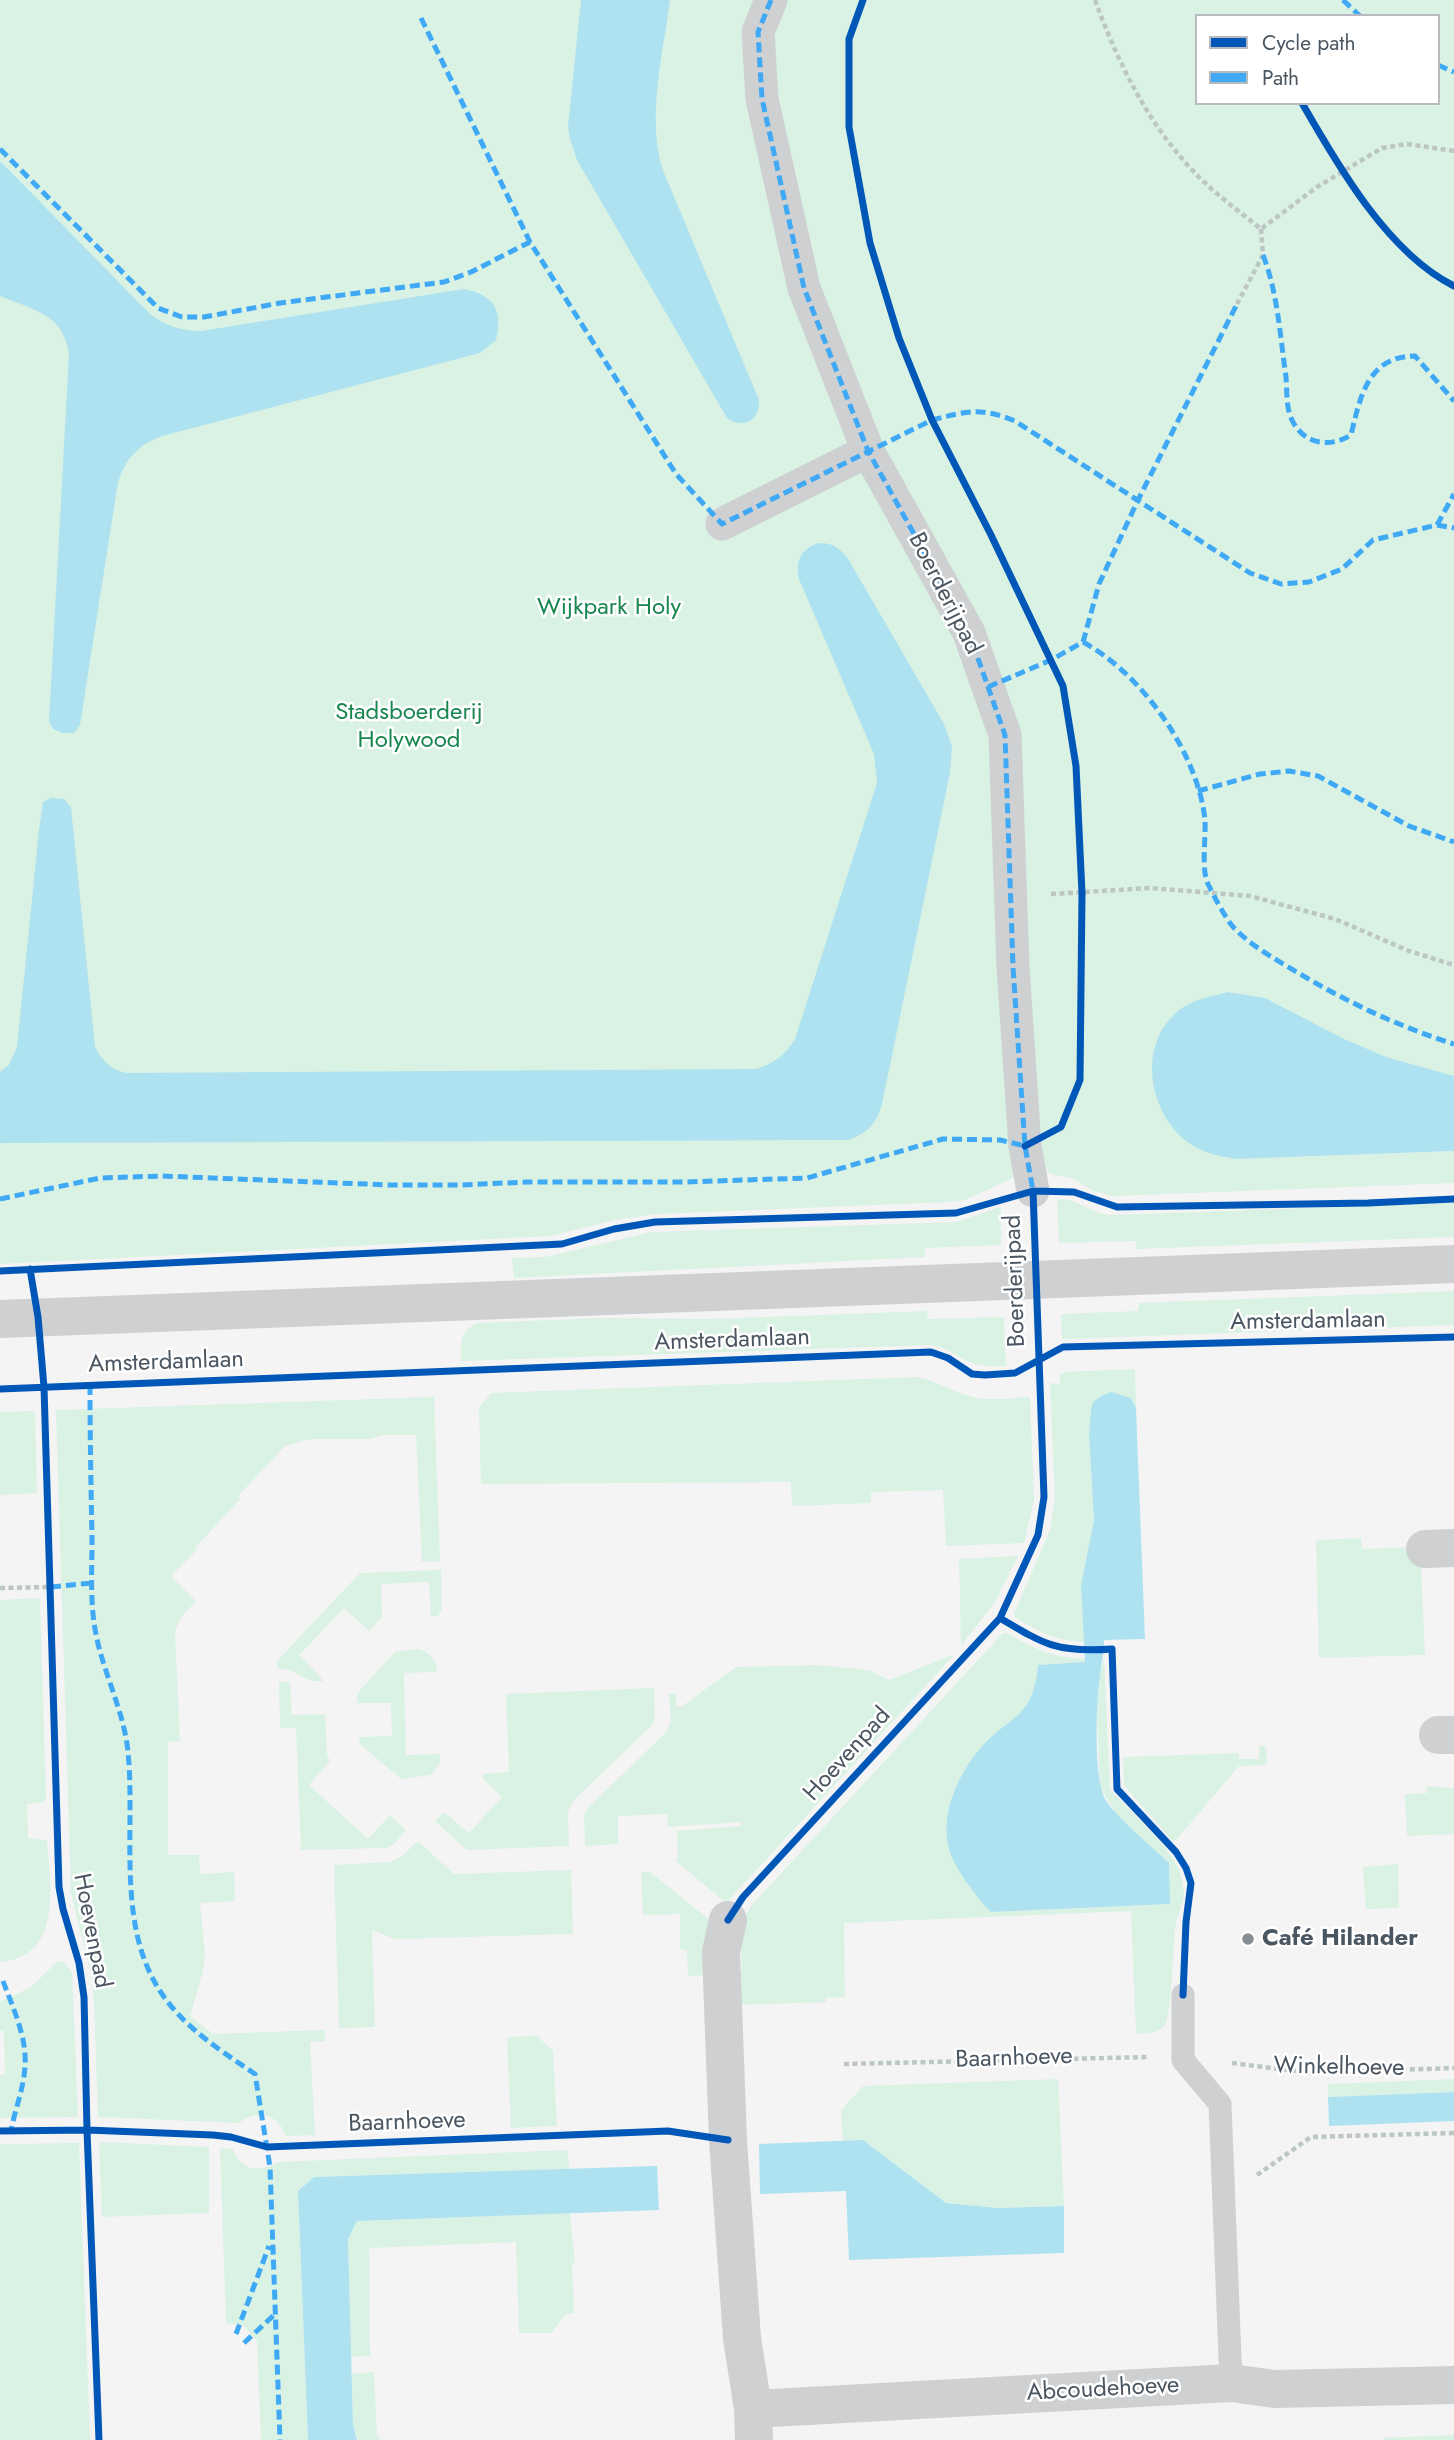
<!DOCTYPE html>
<html>
<head>
<meta charset="utf-8">
<style>
  body { margin:0 }
  #map { position:relative; width:1454px; height:2440px; overflow:hidden; background:#f4f4f4; font-family:Jost,sans-serif }
  canvas { display:block }
  .legend { position:absolute; left:1195px; top:14px; width:245px; height:91px; box-sizing:border-box; background:#fff; border:2px solid #b7bbc0; margin:0; padding:9px 12px; list-style:none; font-size:21px; color:#4a5661 }
  .legend li { display:flex; align-items:center; gap:14px; height:35px }
  .legend b { width:35px; border:2px solid #b7bbc0 }
</style>
</head>
<body>
<div id="map">
<canvas width="1454" height="2440"></canvas>
<ul class="legend">
<li><b style="height:9px;background:#0057b8"></b>Cycle path</li>
<li><b style="height:9px;background:#3fa9f5"></b>Path</li>
</ul>
</div>
<script>
const g = document.querySelector('canvas').getContext('2d');
g.lineJoin = 'round';
function paint(path, color) {
  g.fillStyle = color;
  g.fill(path, 'evenodd');
}
function stroke(path, color, width, dash) {
  g.strokeStyle = color;
  g.lineWidth = width;
  g.lineCap = dash ? 'butt' : 'round';
  g.setLineDash(dash || []);
  g.stroke(path);
}
function label(font, color, halo, rows, align = 'center') {
  g.font = font + ' Jost,sans-serif';
  g.lineWidth = 5;
  g.setLineDash([]);
  g.textBaseline = 'middle';
  g.strokeStyle = halo;
  g.fillStyle = color;
  for (const [text, x, y, turn = 0] of rows) {
    g.save();
    g.translate(x, y);
    g.rotate((+turn || 0) * Math.PI / 180);
    g.textAlign = isNaN(turn) ? turn : align;
    if (halo) g.strokeText(text, 0, 0);
    g.fillText(text, 0, 0);
    g.restore();
  }
}
const green = new Path2D(`
  M0 0H1454V1113L1186 1140C1200 1151 1217 1156 1235 1159L1454 1151V1183L1113 1196 1094 1191 1071 1178 1051 1174 1042 1165 965 1200 949 1202 656 1214 615 1220 551 1236 0 1264ZM1197 16H1438V103H1197Z
  M1061 1199C1079 1200 1092 1214 1110 1215L1454 1203V1237L1136 1249V1241L1059 1243 1057 1200Z
  M1001 1207V1245L925 1248V1257L514 1278 512 1258 545 1257 652 1232 956 1222Z
  M1454 1291V1325L1062 1339 1061 1314 1138 1311 1139 1303Z
  M927 1311 928 1319 1004 1317 1006 1366C990 1367 974 1366 961 1358 950 1351 942 1347 929 1345L461 1361C461 1344 459 1331 477 1323L601 1318 710 1319Z
  M1135 1369 1136 1408 1131 1398 1091 1411 1089 1434 1094 1520 1081 1585 1084 1642C1055 1641 1039 1632 1015 1617L1014 1614 1050 1530 1055 1499 1050 1383 1060 1384V1376L1065 1372Z
  M917 1377C936 1381 951 1391 969 1396 989 1402 1010 1398 1030 1397L1034 1499 1024 1543 946 1546 943 1490 871 1492V1503L792 1506 791 1482 481 1484 479 1408 491 1393Z
  M434 1397 440 1561 422 1562 416 1435H382L370 1439H311L285 1446 238 1496 240 1499 195 1548 197 1550 171 1576 196 1601 181 1617 175 1631 180 1741 168 1742V1855H199L200 1874 234 1872 235 1901 200 1903 205 1954 203 1971 190 2016 213 2034 325 2030V2041L310 2042 315 2135 286 2136C278 2114 258 2108 239 2123L98 2117 94 2003 91 1974 71 1893 56 1410Z
  M35 1411 37 1493 0 1495V1412Z
  M1361 1538 1362 1549 1420 1547 1425 1655 1319 1658 1316 1540Z
  M1018 1556 995 1602 961 1646 959 1559Z
  M441 1570 442 1609 438 1616H431L429 1582 381 1584 382 1617 369 1631 344 1608 299 1655 324 1681C299 1683 300 1668 278 1669L277 1661 360 1573Z
  M40 1598 46 1799 44 1802 27 1804 28 1838 47 1840C50 1883 64 1957 0 1962V1600Z
  M1003 1633H1008C1033 1649 1055 1658 1085 1659V1662L1038 1665 1036 1687 1029 1702 1018 1716 980 1749 962 1775 952 1795 949 1850 970 1888 991 1912 1170 1904 1100 1787 1097 1713 1100 1676 1104 1658 1110 1789C1127 1808 1167 1844 1177 1866 1181 1873 1183 1884 1184 1892 1184 1905 1176 1916 1175 1929 1173 1946 1172 2015 1165 2025 1158 2034 1146 2033 1136 2034L1131 1911 844 1923 845 1997 826 1998V2002L737 2005 736 1972 742 1971 741 1951H735L743 1920 751 1906Z
  M417 1649C430 1652 437 1659 437 1672L404 1673 406 1755 440 1754C442 1762 437 1769 431 1775L401 1779 361 1745 358 1737 392 1736 391 1703H357V1696L360 1690 395 1652Z
  M955 1654 726 1903 676 1861 678 1858 677 1831 741 1826V1822L668 1827 667 1814 618 1816V1844L585 1846 584 1816 587 1809 667 1731 671 1721 669 1694H676V1706L681 1707 736 1667 818 1665 869 1670 889 1680Z
  M279 1682H290L292 1715 325 1714 327 1754 330 1761 309 1785 368 1839 390 1815 406 1830 393 1845 386 1848 301 1850 296 1728H280Z
  M654 1688 655 1716 653 1724 573 1801 568 1812 569 1846 467 1850 435 1821 444 1812 469 1833 502 1797 483 1779V1774L509 1772 506 1694Z
  M1259 1746H1266L1267 1765 1239 1766 1176 1840 1172 1841 1124 1785 1123 1757 1239 1753V1759H1259Z
  M1427 1786 1454 1788V1834L1407 1836 1405 1794 1427 1793Z
  M418 1841 454 1874 571 1870 573 1934 395 1939 372 1930 375 2027 339 2028 334 1865 390 1862 402 1856Z
  M1398 1864 1399 1908 1366 1909 1363 1867Z
  M641 1872H650L716 1925 710 1975 688 1976 687 1950 680 1949V1914L643 1915Z
  M63 1961 72 1972 78 2117 0 2118V2075L5 2074 4 2031H0V2002L31 1987 57 1962Z
  M537 2036 553 2051 557 2126 511 2128 507 2037Z
  M1058 2079 1064 2206 998 2208 946 2203 863 2140 843 2141 841 2110 863 2086Z
  M1454 2079V2092L1328 2097V2084Z
  M102 2142 209 2147V2213L102 2217 99 2145Z
  M79 2143 90 2440H0V2144Z
  M220 2148 233 2149C240 2171 261 2173 278 2162L568 2150 569 2169 315 2177 298 2190 308 2440H261L257 2341 243 2325 226 2323Z
  M570 2213 575 2263H572L574 2313 566 2314 551 2333H519L516 2242 369 2248 370 2354 373 2356 351 2357 348 2238 357 2221Z
  M374 2372 377 2435 381 2440H358L353 2424 352 2374Z
  M1454 2435V2440H1383V2438Z`);
const water = new Path2D(`
  M581 0H670C663 55 647 114 662 168L759 400C760 420 744 430 727 418L577 160 570 139 568 126Z
  M0 161 151 315C167 326 181 331 201 331L464 289C495 295 503 311 496 340L480 353 162 436C138 445 126 458 118 482L80 725 74 733H63L53 729 49 721 69 354C63 313 33 310 0 296Z
  M819 543C832 543 838 547 847 557L944 724 952 747 950 773 882 1104C876 1124 868 1133 848 1140L0 1143V1072L9 1065 17 1047 39 830 43 802 51 798 64 799 71 807 95 1047C103 1062 111 1070 127 1073L756 1069C775 1063 784 1056 795 1039L877 783 874 754 799 579C795 561 801 548 819 543Z
  M1228 992 1265 998 1344 1039 1386 1057 1454 1076V1151L1235 1159C1219 1156 1203 1153 1189 1143 1149 1114 1136 1046 1178 1011 1192 999 1211 997 1228 992Z
  M1111 1392 1131 1398 1136 1408 1145 1639 1104 1640C1104 1654 1101 1664 1100 1678 1096 1702 1093 1783 1107 1802 1121 1821 1151 1846 1169 1863L1170 1904 991 1912C977 1898 954 1868 949 1849 940 1815 957 1776 979 1750 1010 1714 1033 1720 1038 1665L1085 1662 1081 1585 1094 1520 1089 1434 1091 1411 1093 1402 1103 1395Z
  M1454 2092V2121L1329 2126 1328 2097Z
  M863 2140 946 2203 998 2208 1064 2206V2253L849 2260 846 2191 760 2194 759 2144Z
  M657 2166 659 2210 357 2221 348 2239 353 2424 357 2440H308L298 2191 314 2177Z`);
const path = new Path2D(`
  M1095 0C1118 63 1148 124 1195 173 1215 194 1239 211 1261 229L1317 187 1382 148 1407 144 1454 151
  M1237 304 1263 255 1261 229
  M1051 894 1150 888 1250 896 1335 919 1409 951 1454 965
  M0 1588 51 1587
  M1232 2063 1311 2073 1454 2068
  M844 2064 1150 2057
  M1257 2175 1311 2137 1454 2133`);
const service = new Path2D(`
  M1183 1995V2060L1220 2104 1231 2383`);
const pedestrian = new Path2D(`
  M771 0 758 32 762 99 804 288 868 451 969 633 1005 735 1013 967 1025 1146 1033 1191
  M722 524 868 451`);
const minor = new Path2D(`
  M1425 1549 1454 1548
  M1438 1735H1454
  M728 1920 721 1952 728 2140 742 2338 753 2409 754 2440
  M753 2409 1231 2383 1275 2389 1454 2385`);
const tertiary = new Path2D(`
  M0 1319 1454 1264`);
const quiet = new Path2D(`
  M771 0 758 32 762 99 804 288 868 451 969 633 1005 735 1013 967 1025 1146 1033 1191
  M1343 0 1360 16
  M421 18 530 242 676 474 722 524 932 420C967 411 981 407 1015 421L1250 573 1281 584 1309 582 1342 569 1373 540 1437 525 1454 494
  M1438 65 1454 72
  M0 149 158 308 182 317H204L280 303 444 282 471 272 530 242
  M1263 255C1278 294 1280 336 1286 377 1287 390 1286 409 1292 420 1304 445 1330 448 1351 435 1360 397 1368 356 1415 356L1454 401
  M1437 525 1454 528
  M1083 642C1142 674 1198 753 1205 820 1206 837 1201 870 1208 884 1214 896 1226 920 1235 929 1254 948 1277 960 1300 974 1349 1003 1400 1027 1454 1044
  M988 687 1051 660 1083 642 1099 584 1138 500 1237 304
  M1198 791 1260 774 1289 771 1318 776 1409 826 1454 842
  M0 1199 100 1178 162 1176 390 1185H461L527 1182H684L807 1178 943 1139 1000 1140 1025 1146
  M90 1385C90 1437 91 1488 92 1539 92 1569 90 1600 95 1629 102 1671 124 1710 128 1752 135 1822 119 1908 150 1973 172 2020 214 2046 255 2074L270 2167 280 2440
  M51 1587 92 1583
  M3 1981C13 2008 27 2037 25 2066 24 2088 15 2109 11 2131
  M236 2334 269 2246
  M244 2343 274 2315`);
const cycleway = new Path2D(`
  M863 0 849 39V127L870 243 899 338 932 420 991 535 1063 686 1076 766 1082 893 1080 1080 1061 1127 1025 1146
  M1302 103C1338 166 1388 253 1454 286
  M30 1269 38 1317 44 1387 59 1887 63 1909 79 1963 84 1997 87 2130 99 2440
  M0 1271 562 1244 614 1229 655 1222 956 1213 1033 1191 1074 1192 1117 1207 1368 1203 1454 1199
  M0 1389 931 1352 948 1358 972 1374 985 1375 1015 1373 1063 1347 1454 1337
  M1000 1618C1045 1645 1058 1653 1112 1649L1117 1789 1176 1852 1186 1868 1191 1883 1186 1922 1183 1995
  M728 1920 743 1897 1000 1618 1038 1535 1044 1497 1033 1191
  M0 2131 87 2130 213 2135 231 2137 267 2147 668 2131 728 2140`);
const markers = [
  [1248,1939,7,"#868d94"]
];
const streetNames = [
  ["Boerderijpad",944,594,63],
  ["Boerderijpad",1016,1281,-92],
  ["Amsterdamlaan",1308,1322,-1],
  ["Amsterdamlaan",732,1341,-2],
  ["Amsterdamlaan",166,1363,-2],
  ["Hoevenpad",848,1755,-48],
  ["Hoevenpad",91,1931,79],
  ["Baarnhoeve",1014,2059,-2],
  ["Winkelhoeve",1339,2068,1],
  ["Baarnhoeve",407,2123,-2],
  ["Abcoudehoeve",1103,2390,-3]
];
const parkNames = [
  ["Wijkpark Holy",609,608],
  ["Stadsboerderij",409,713],
  ["Holywood",409,741]
];
const poiNames = [
  ["Café Hilander",1262,1939]
];
paint(green, '#d9f2e3');
paint(water, '#aee2f0');
stroke(path, '#bcc7c4', 4.5, [5, 3.5]);
stroke(service, '#ced0d2', 23);
stroke(pedestrian, '#ced0d2', 33);
stroke(minor, '#ced0d2', 38);
stroke(tertiary, '#ced0d2', 38);
stroke(quiet, '#3fa9f5', 5, [10, 5]);
stroke(cycleway, '#0057b8', 7);
for (const [x, y, r, color] of markers) {
  const dot = new Path2D();
  dot.arc(x, y, r, 0, 2 * Math.PI);
  g.fillStyle = color;
  g.fill(dot);
  stroke(dot, '#fff', 2.5);
}
label('24px', '#4a5661', '#fff', streetNames);
label('24px', '#17864f', '#fff', parkNames);
label('bold 24px', '#4a5661', '#fff', poiNames, 'left');
</script>
</body>
</html>
